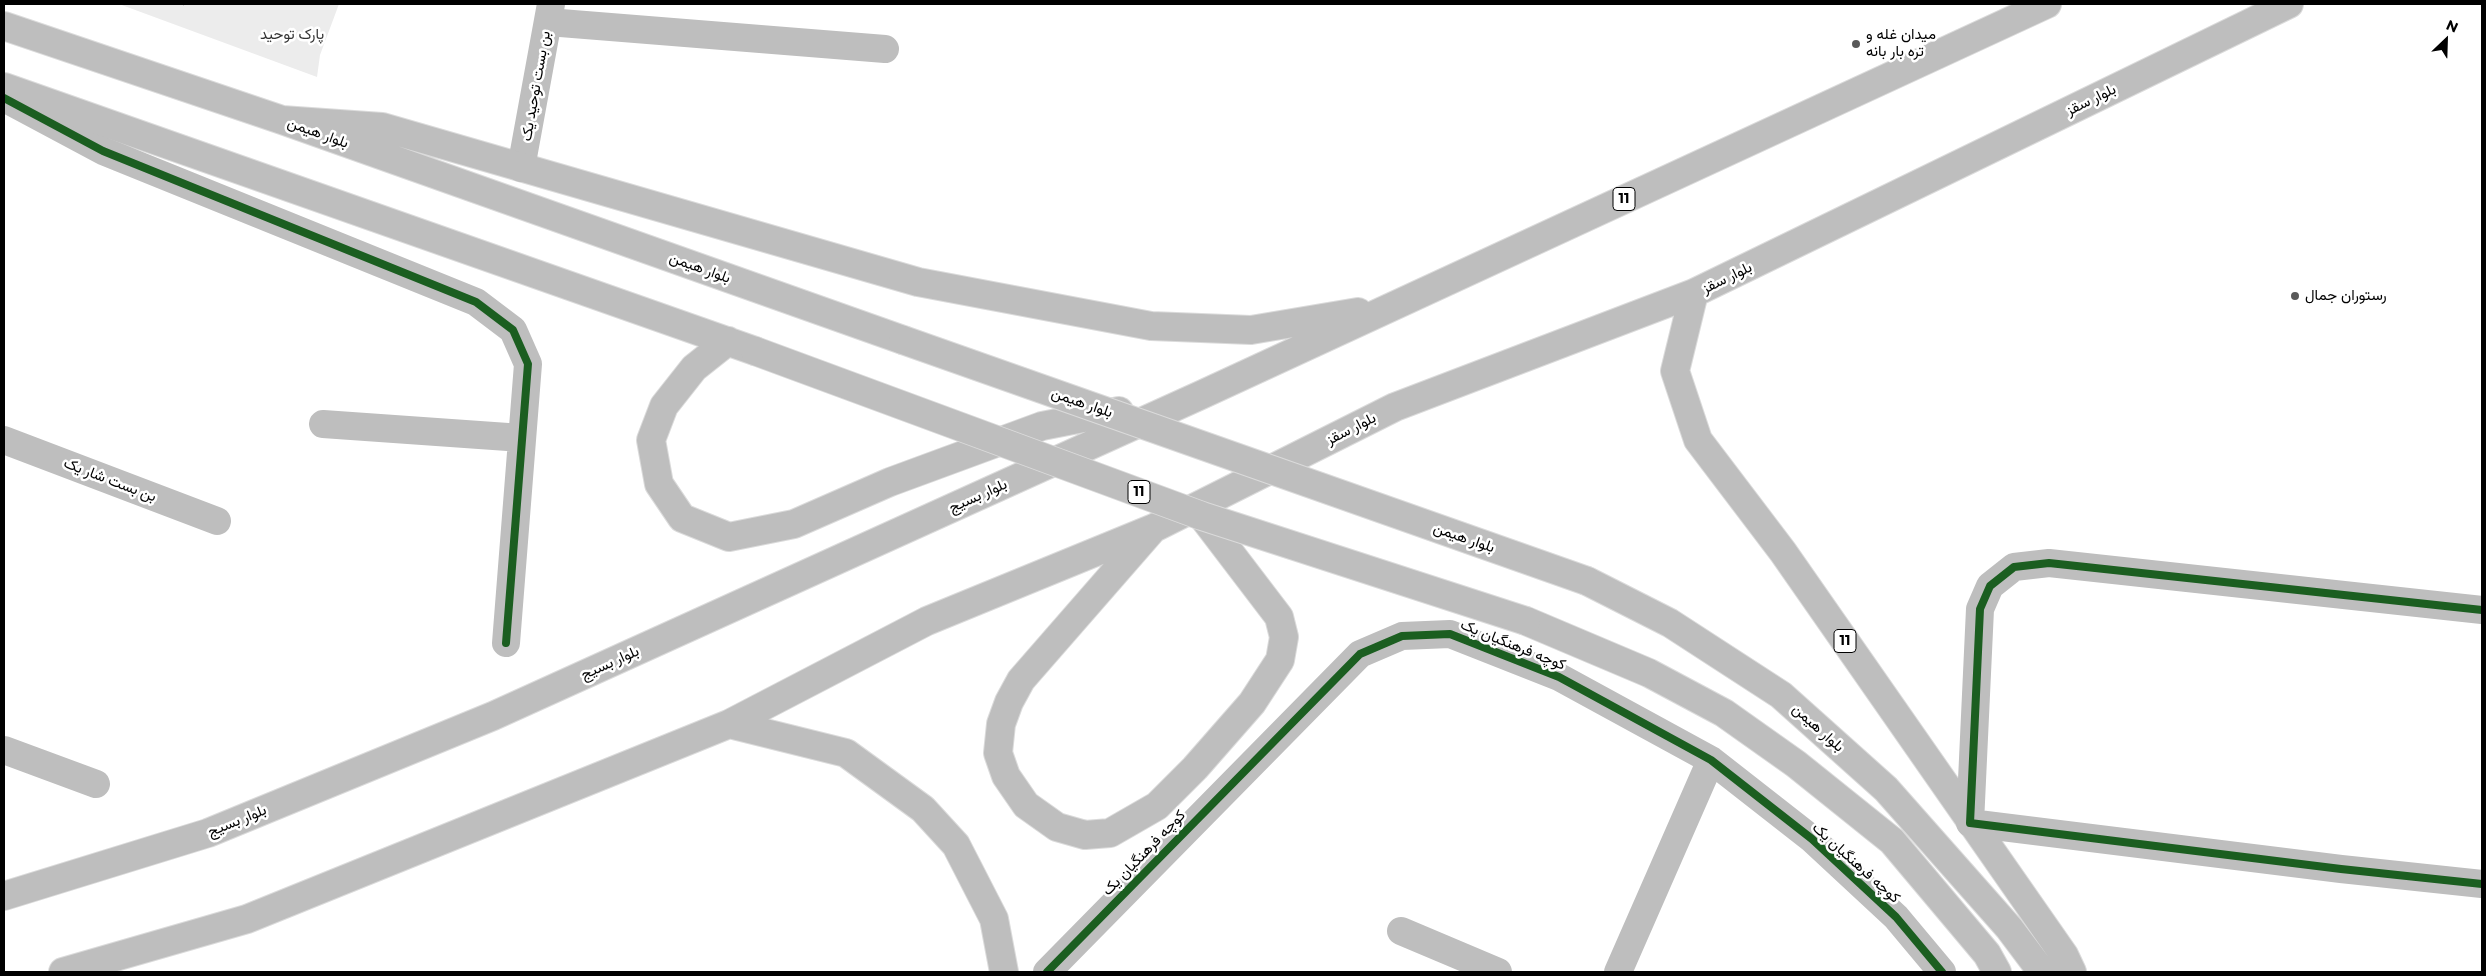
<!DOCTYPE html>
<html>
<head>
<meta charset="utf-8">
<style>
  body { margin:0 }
  #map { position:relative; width:2486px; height:976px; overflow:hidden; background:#fff; font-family:Montserrat,sans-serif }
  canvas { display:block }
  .frame { position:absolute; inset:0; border:5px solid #000; pointer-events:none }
  .north { position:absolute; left:2421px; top:15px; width:50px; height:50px; -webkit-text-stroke:4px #fff; paint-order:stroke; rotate:24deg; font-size:14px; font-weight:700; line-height:20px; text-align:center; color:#000 }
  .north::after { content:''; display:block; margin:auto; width:18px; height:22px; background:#000; clip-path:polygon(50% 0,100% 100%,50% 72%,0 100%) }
</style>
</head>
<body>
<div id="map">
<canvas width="2486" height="976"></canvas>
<div class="frame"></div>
<div class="north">N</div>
</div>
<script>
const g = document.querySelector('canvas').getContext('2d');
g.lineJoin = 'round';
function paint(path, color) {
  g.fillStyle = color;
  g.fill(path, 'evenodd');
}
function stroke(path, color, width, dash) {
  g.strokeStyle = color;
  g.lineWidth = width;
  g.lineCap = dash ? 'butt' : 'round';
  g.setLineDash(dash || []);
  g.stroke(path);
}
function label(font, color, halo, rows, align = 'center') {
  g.font = font + ' Montserrat,Vazirmatn,sans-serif';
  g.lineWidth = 5;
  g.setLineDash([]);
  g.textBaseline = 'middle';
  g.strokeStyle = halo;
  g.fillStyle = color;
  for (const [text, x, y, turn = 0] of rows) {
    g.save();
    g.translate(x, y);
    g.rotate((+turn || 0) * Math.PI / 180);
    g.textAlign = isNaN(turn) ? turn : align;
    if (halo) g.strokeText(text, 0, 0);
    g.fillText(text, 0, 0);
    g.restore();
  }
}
const green = new Path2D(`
  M119 4H339L320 55 317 77Z`);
const path = new Path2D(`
  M183 4H185`);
const street = new Path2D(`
  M548 22 885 49
  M4 98 103 151 476 302 513 330 528 364 506 643
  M521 168 551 4
  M323 424 522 438
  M4 440 217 521
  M2482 610 2049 563 2014 567 1990 586 1980 609 1970 823 2341 869 2482 884
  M4 750 96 784
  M1401 931 1498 972
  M1047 972 1360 654 1402 636 1450 634 1559 677 1711 760 1812 839 1896 917 1942 972
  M1618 972 1711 760`);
const primary = new Path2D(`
  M4 26 282 120 903 340
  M4 87 755 351
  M282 120 382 127 918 282 1151 326 1251 330 1358 312
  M1694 293 1675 371 1698 440 1783 552 2064 955 2072 972
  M728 341 694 368 664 406 651 440 659 484 682 518 729 537 794 524 890 482 1042 426 1119 411
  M1151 531 1021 680 1009 702 1001 724 998 753 1006 776 1026 805 1057 827 1085 835 1110 833 1157 806 1195 768 1252 703 1280 660 1284 637 1279 617 1202 516
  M1587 581 1670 623 1781 695 1886 789 2009 928 2042 972
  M1526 621 1649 673 1724 713 1796 764 1892 841 1987 954 1997 972
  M729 724 846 753 923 809 956 845 994 919 1004 972
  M4 896 208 833 493 716 1201 395 2047 4
  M63 972 247 919 729 724 927 621 1154 528 1395 407 1694 293 2289 4`);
const primaryBridge = new Path2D(`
  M903 340 1587 581
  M755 351 1202 516 1526 621`);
const cycleway = new Path2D(`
  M4 98 103 151 476 302 513 330 528 364 506 643
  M2482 610 2049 563 2014 567 1990 586 1980 609 1970 823 2341 869 2482 884
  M1047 972 1360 654 1402 636 1450 634 1559 677 1711 760 1812 839 1896 917 1942 972`);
const markers = [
  [1856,44,5,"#595959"],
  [2295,296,5,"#595959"]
];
const shields = [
  [1624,199,22],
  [1139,492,22],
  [1845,641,22]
];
const shieldNames = [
  ["11",1624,199],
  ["11",1139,492],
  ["11",1845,641]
];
const parkNames = [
  ["پارک توحید",292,35]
];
const poiNames = [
  ["میدان غله و",1866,35],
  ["تره بار بانه",1866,52],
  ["رستوران جمال",2305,296]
];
const streetNames = [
  ["بن بست توحید یک",536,86,-80],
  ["بلوار سقز",2091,100,-26],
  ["بلوار هیمن",318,133,20],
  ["بلوار هیمن",700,268,20],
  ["بلوار سقز",1727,278,-26],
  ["بلوار هیمن",1082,403,19],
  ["بلوار سقز",1351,429,-27],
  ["بن بست شار یک",110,480,21],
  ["بلوار بسیج",978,496,-24],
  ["بلوار هیمن",1464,538,19],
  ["کوچه فرهنگیان یک",1513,645,22],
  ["بلوار بسیج",610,663,-24],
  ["بلوار هیمن",1818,728,42],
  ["بلوار بسیج",237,821,-22],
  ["کوچه فرهنگیان یک",1144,853,-46],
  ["کوچه فرهنگیان یک",1856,863,42]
];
paint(green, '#ececec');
stroke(primary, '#dbdbdb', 30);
stroke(path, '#b9b9b9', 3, [1, 2.5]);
stroke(street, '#bebebe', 28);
stroke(primary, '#bebebe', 28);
stroke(primaryBridge, '#dbdbdb', 30, []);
stroke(primaryBridge, '#bebebe', 28);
stroke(cycleway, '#1b5e20', 8);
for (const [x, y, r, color] of markers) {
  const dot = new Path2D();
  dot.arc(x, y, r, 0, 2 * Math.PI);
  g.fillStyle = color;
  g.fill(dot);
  stroke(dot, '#fff', 2);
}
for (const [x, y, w] of shields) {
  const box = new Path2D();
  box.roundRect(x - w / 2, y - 11.5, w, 23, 4);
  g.fillStyle = '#fff';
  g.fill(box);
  stroke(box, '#000', 1);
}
label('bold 14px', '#000', null, shieldNames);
label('15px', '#333', '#fff', parkNames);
label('15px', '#000', '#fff', poiNames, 'left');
label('15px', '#000', '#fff', streetNames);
</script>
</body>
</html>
